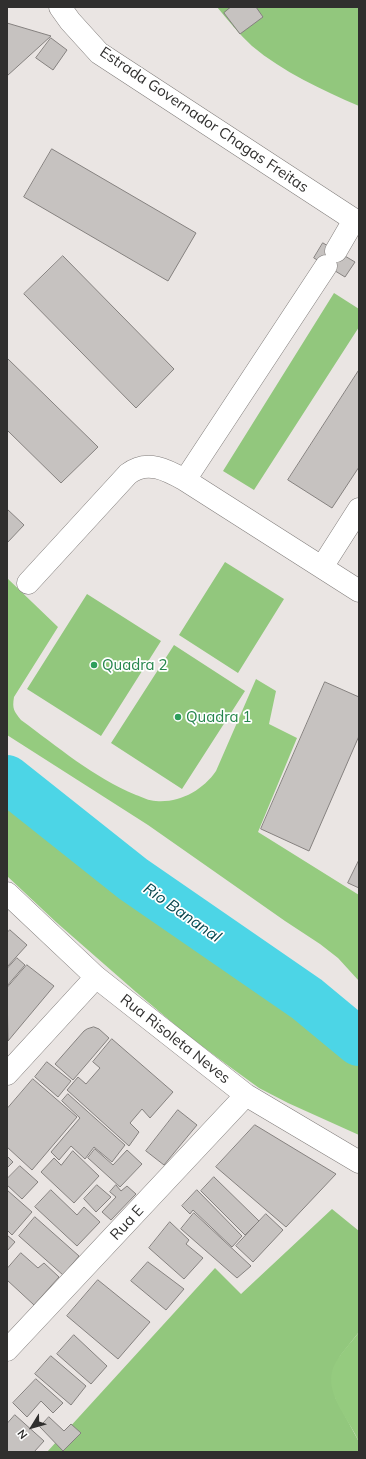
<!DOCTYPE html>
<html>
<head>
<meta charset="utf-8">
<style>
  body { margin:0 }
  #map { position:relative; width:366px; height:1459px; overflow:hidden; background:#eae5e3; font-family:Mulish,sans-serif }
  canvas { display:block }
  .frame { position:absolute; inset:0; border:8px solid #302f2e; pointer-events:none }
  .north { position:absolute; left:12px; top:1407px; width:40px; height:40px; -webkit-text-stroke:3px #fff; paint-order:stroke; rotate:233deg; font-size:11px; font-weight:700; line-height:16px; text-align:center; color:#302f2e }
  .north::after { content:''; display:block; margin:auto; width:14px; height:18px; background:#302f2e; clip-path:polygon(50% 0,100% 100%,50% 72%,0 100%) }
</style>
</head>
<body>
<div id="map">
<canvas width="366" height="1459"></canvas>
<div class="frame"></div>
<div class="north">N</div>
</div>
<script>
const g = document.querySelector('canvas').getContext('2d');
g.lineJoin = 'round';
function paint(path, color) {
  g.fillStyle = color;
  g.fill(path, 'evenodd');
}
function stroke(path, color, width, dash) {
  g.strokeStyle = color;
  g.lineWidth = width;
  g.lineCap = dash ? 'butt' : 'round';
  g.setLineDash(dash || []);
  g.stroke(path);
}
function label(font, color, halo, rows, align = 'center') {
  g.font = font + ' Mulish,sans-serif';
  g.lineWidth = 3.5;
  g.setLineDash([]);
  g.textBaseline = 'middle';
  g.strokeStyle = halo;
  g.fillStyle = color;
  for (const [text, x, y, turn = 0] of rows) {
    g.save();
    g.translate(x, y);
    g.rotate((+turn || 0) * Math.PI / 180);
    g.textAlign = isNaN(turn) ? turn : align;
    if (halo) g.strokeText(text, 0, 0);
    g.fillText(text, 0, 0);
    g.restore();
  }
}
const green = new Path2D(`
  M217 7H359V106C322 90 283 72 252 46 239 34 228 20 217 7Z
  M334 293 359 309V327L254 490 223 471Z
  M225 562 284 599 238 673 179 635Z
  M87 594 161 641 101 736 27 689Z
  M174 645 245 691 182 789 111 743Z
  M332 1209 359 1231V1332L340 1356 335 1397 359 1442V1452H47L215 1268 241 1294Z`);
const forest = new Path2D(`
  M7 578 58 627 14 697C12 709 14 711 21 720 58 747 93 777 136 795 142 797 149 801 156 801 180 803 203 790 216 771L256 679 276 691 269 724 297 738 258 832 359 895V981L338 958 320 944 285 921 148 825 7 735Z
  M7 796 80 843 231 952 291 993 359 1051V1135L288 1103 259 1088 226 1064 186 1034 136 992 56 922 7 876Z
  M359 1332V1442C349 1419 324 1394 333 1368 338 1355 351 1343 359 1332Z`);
const river = new Path2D(`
  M7 779 133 879 307 999 359 1042`);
const building = new Path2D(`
  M231 7H256L263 17 240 34 224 13Z
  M7 23 51 36 7 76Z
  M51 38 67 50 53 70 36 58Z
  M52 149 196 233 168 281 24 197Z
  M323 243 355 262 345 277 314 258Z
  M63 256 174 369 136 408 24 294Z
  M7 358 98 447 61 483 7 430Z
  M359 370V467L332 508 288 480Z
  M7 509 24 525 7 543Z
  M325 682 359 697V736L309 851 261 829Z
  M359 860V888L348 883Z
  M10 930 27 945 7 967V933Z
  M17 958 25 965 7 986V969Z
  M27 965 54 986 8 1041 7 988Z
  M94 1027 99 1029 109 1038 73 1080 55 1064 84 1031 87 1029Z
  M112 1039 173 1092 150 1118 142 1109 130 1123 139 1132 129 1146 67 1090 78 1077 86 1084 100 1068 93 1062Z
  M47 1062 71 1081 58 1097 35 1077Z
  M33 1079 77 1117 32 1170 7 1147V1109Z
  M68 1094 125 1145 112 1162 94 1147 85 1159 71 1146 59 1160 51 1152 80 1118 62 1101Z
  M178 1110 197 1125 164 1165 146 1151Z
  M255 1125 336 1174 286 1227 216 1167Z
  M95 1149 113 1165 127 1150 142 1164 120 1187 88 1158Z
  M73 1151 99 1176 74 1203 41 1172 54 1158 61 1165Z
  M7 1156 13 1162 7 1168Z
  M20 1166 38 1182 22 1199 7 1185V1179Z
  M214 1177 259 1221 245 1235 201 1191Z
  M97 1185 111 1197 96 1212 84 1199Z
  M116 1185 121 1191 127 1186 136 1194 111 1220 102 1212 116 1197 110 1192Z
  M7 1190 32 1212 12 1235 7 1230Z
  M51 1190 77 1215 84 1207 100 1222 77 1246 35 1207Z
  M197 1190 242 1236 232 1247 193 1210 190 1214 182 1206Z
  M194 1213 251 1266 237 1278 181 1229Z
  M266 1214 283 1230 253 1262 236 1246Z
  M35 1217 79 1256 63 1275 19 1236Z
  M170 1222 189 1240 186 1244 203 1258 184 1279 149 1248Z
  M7 1235 15 1242 7 1251Z
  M21 1253 38 1268 44 1263 59 1277 34 1305 7 1280V1269Z
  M148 1262 184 1289 166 1310 131 1281Z
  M98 1280 150 1322 118 1359 67 1316Z
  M74 1335 107 1366 91 1384 57 1354Z
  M51 1356 86 1386 71 1405 35 1374Z
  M36 1379 63 1403 53 1413 41 1401 27 1417 13 1403Z
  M15 1415 44 1441 34 1452H7V1424Z
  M49 1417 64 1431 71 1424 81 1433 63 1451 40 1427Z`);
const minor = new Path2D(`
  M336 251 354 220
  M185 480 326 266
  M322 567 359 509
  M28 583 128 474C147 459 167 470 185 480L359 591
  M7 893 96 977 246 1095 359 1162
  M7 1074 96 977
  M7 1350 246 1095`);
const major = new Path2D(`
  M60 7 70 21 99 53 359 223`);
const markers = [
  [94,665,4,"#2e9e5b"],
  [178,717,4,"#2e9e5b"]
];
const streetNames = [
  ["Estrada Governador Chagas Freitas",204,120,34],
  ["Rua Risoleta Neves",175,1039,38],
  ["Rua E",127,1223,-47]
];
const leisureNames = [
  ["Quadra 2",102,665],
  ["Quadra 1",186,717]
];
const waterNames = [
  ["Rio Bananal",182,913,35]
];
paint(green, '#92c77d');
paint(forest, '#95cb7f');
stroke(river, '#4cd5e6', 48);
paint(building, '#c6c2c0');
stroke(building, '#85817f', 1);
stroke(minor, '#827e7c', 23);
stroke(major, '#827e7c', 23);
stroke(minor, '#fff', 22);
stroke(major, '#fff', 22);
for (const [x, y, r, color] of markers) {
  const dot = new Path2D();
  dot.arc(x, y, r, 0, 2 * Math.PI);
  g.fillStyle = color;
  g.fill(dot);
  stroke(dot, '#fff', 1.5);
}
label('15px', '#302f2e', '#fff', streetNames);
label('15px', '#27864d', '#fff', leisureNames, 'left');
label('italic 16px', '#09474e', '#fff', waterNames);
</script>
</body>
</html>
